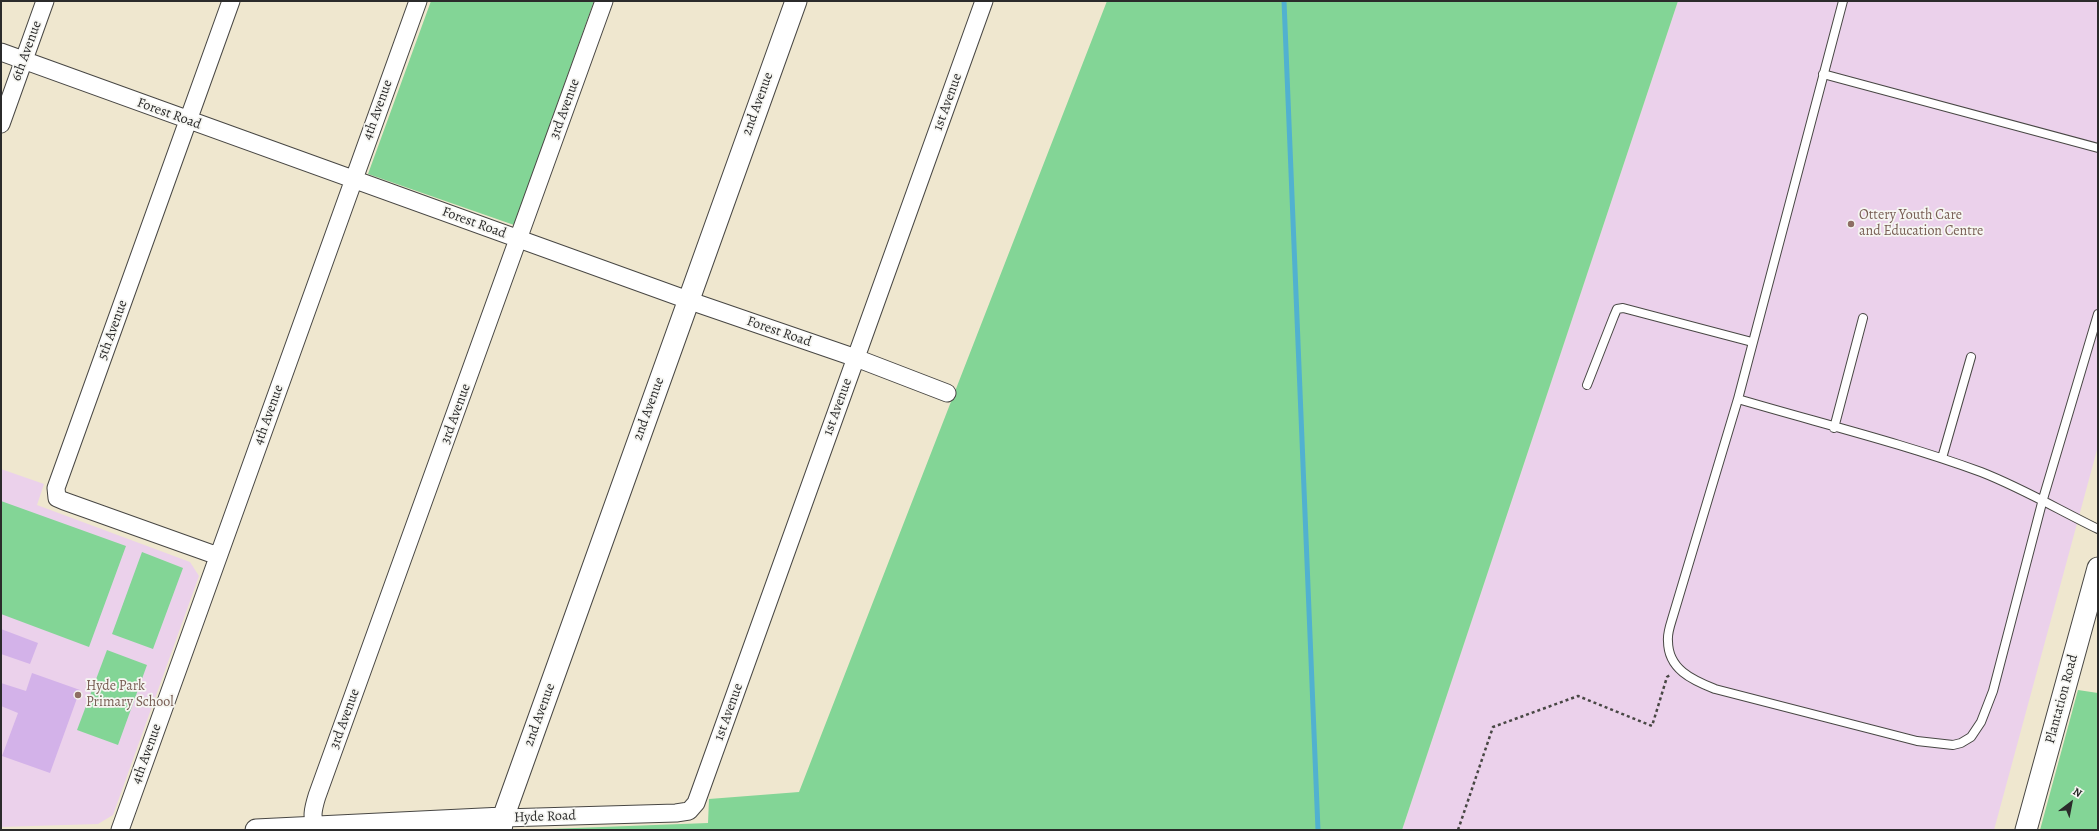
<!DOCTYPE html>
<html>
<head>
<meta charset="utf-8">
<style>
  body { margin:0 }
  #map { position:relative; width:2099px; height:831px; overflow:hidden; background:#efe7cf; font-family:Alegreya,serif }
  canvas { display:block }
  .frame { position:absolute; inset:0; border:2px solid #2b2b2b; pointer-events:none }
  .north { position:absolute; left:2051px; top:783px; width:40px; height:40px; -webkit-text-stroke:3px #f6f6f2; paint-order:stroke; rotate:32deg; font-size:11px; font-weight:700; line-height:16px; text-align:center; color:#2b2b2b }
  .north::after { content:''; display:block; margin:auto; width:14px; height:18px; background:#2b2b2b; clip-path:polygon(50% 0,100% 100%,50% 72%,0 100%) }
</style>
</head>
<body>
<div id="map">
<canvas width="2099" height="831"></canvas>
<div class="frame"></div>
<div class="north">N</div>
</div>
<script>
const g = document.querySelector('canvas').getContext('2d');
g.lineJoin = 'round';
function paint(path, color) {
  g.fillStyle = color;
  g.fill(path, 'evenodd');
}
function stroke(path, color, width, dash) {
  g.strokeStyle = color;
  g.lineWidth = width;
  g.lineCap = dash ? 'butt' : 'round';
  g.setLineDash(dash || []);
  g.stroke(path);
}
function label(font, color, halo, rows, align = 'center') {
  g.font = font + ' Alegreya,serif';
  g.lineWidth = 3.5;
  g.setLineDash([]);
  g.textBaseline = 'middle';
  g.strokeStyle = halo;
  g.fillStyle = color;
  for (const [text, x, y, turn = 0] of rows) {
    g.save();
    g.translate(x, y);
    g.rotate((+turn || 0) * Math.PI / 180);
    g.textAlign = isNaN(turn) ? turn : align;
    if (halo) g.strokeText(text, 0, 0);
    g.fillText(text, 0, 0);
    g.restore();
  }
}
const built = new Path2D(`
  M1678 1H2098V446L1994 830H1402Z
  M1 469 44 484 37 505 190 562 199 576 113 815 98 824 1 827Z`);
const green = new Path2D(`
  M431 1H594L514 225 368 174Z
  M1107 1H1678L1402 830H522L708 823 709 799 799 792Z
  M1 501 126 546 89 647 1 614Z
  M142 552 183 568 153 649 112 634Z
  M107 650 147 665 118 745 77 730Z
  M2078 690 2098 693V830H2040Z`);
const stream = new Path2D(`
  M1284 1 1318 830`);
const building = new Path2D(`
  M1 629 38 643 30 664 1 654Z
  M32 673 80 690 50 773 2 756 18 713 1 706V683L26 691Z`);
const path = new Path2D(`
  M1458 830 1493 727 1578 696 1652 726 1667 677 1670 675`);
const service = new Path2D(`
  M1843 1 1738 399 1673 616C1671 623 1667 633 1668 641 1668 669 1692 680 1715 689L1917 741 1953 745 1961 743 1971 737 1981 722 1993 691 2043 499 2098 314
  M1823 74 2098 148
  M1587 385 1614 316 1617 309 1623 308 1752 342
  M1738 399C1819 423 1902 443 1981 472 2022 488 2059 510 2098 529
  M1834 428 1863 318
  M1942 458 1971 357`);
const minor = new Path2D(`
  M1 52 699 304 856 358 947 393
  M1 124 45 1
  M218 556 64 501 57 498 56 488 231 1
  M503 818 676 813 689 811 696 803 984 1
  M120 830 418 1
  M316 830C311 817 313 809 317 796L604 1`);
const tertiary = new Path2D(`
  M256 830 503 818
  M501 830 503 818 796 1
  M2026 830 2098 568`);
const markers = [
  [1851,224,4,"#8d6e63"],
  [78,695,4,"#8d6e63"]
];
const streetNames = [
  ["6th Avenue",27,51,-70],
  ["1st Avenue",948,102,-70],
  ["2nd Avenue",758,104,-70],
  ["3rd Avenue",565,109,-70],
  ["4th Avenue",378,110,-70],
  ["Forest Road",169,114,20],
  ["Forest Road",474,223,20],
  ["5th Avenue",113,330,-70],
  ["Forest Road",779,332,19],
  ["1st Avenue",838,407,-70],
  ["2nd Avenue",649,409,-70],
  ["3rd Avenue",456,414,-70],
  ["4th Avenue",269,415,-70],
  ["Plantation Road",2062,699,-75],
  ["1st Avenue",729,712,-70],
  ["2nd Avenue",540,715,-70],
  ["3rd Avenue",345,719,-70],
  ["4th Avenue",147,754,-70],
  ["Hyde Road",545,817,-2]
];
const educationNames = [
  ["Ottery Youth Care",1859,216],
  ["and Education Centre",1859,232],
  ["Hyde Park",86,687],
  ["Primary School",86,703]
];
paint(built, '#ebd1eb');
paint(green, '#83d596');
stroke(stream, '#51b1d0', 5);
paint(building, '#d3b2e9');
stroke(service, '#484744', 10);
stroke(minor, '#484744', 19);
stroke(tertiary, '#484744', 23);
stroke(path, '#484744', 2.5, [3, 3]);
stroke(service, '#fff', 8);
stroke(minor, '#fff', 17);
stroke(tertiary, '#fff', 21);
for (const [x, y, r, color] of markers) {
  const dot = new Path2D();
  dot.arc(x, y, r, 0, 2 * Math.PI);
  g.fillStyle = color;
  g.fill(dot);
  stroke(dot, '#f6f6f2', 1.5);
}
label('14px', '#2b2b2b', '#f6f6f2', streetNames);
label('14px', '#785e54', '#f6f6f2', educationNames, 'left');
</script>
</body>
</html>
